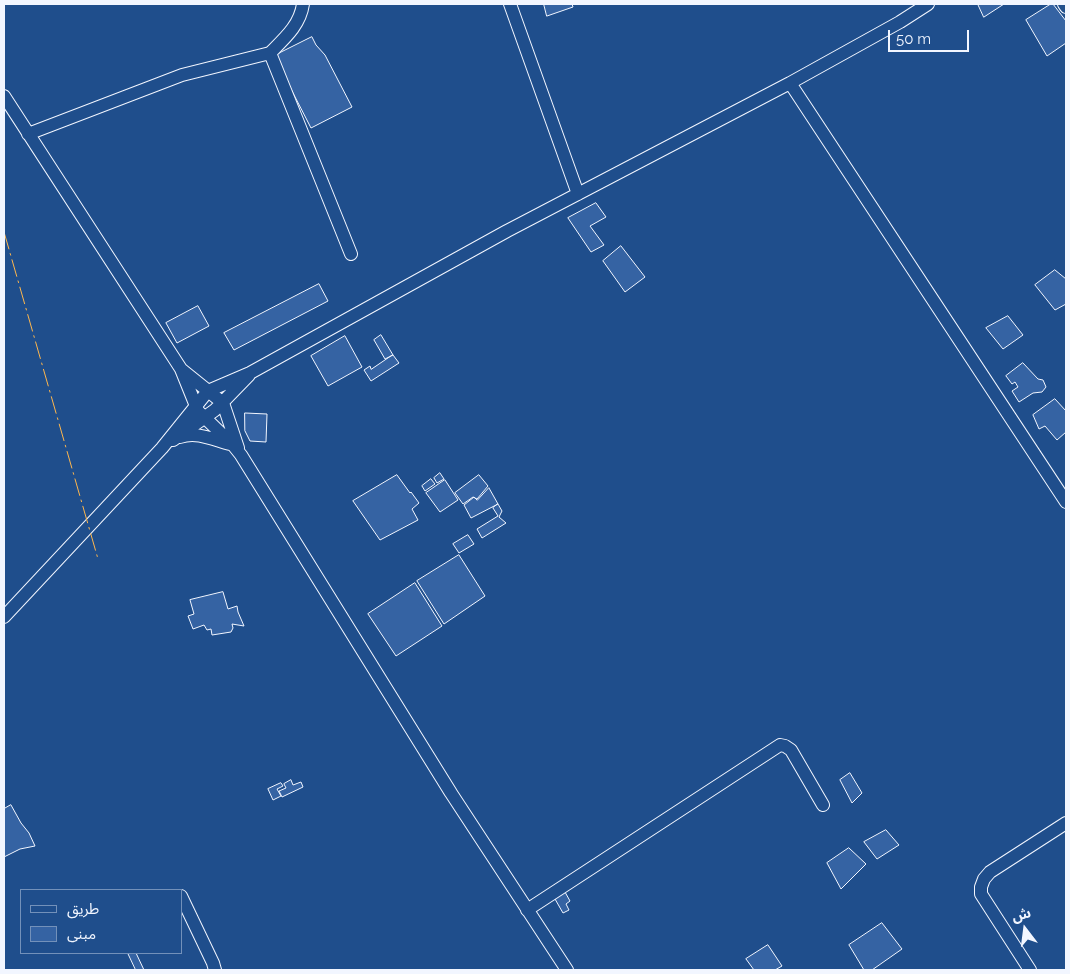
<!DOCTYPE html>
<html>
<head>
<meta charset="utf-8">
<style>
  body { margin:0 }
  #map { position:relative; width:1070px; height:974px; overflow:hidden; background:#1f4e8c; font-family:Raleway,"Noto Sans Arabic",sans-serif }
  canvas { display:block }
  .frame { position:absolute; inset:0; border:5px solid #f2f6ff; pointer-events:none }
  .legend { position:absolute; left:20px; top:889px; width:162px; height:65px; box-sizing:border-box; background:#1f4e8c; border:1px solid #7391ba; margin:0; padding:6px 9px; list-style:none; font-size:15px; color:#f2f6ff }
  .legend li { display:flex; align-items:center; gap:10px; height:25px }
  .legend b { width:25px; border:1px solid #7391ba }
  .north { position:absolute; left:1000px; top:904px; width:50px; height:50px; -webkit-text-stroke:4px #1f4e8c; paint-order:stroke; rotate:345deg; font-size:14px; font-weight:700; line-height:20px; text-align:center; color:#f2f6ff }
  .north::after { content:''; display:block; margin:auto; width:18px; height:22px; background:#f2f6ff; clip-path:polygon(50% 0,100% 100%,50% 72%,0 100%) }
  .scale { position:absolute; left:888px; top:30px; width:81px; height:22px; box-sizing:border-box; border:2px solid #f2f6ff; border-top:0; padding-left:6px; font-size:15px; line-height:18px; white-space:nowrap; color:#f2f6ff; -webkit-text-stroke:4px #1f4e8c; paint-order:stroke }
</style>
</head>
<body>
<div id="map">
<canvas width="1070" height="974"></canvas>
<div class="frame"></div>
<ul class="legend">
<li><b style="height:6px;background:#1f4e8c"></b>طريق</li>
<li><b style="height:14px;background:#3563a3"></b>مبنى</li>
</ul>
<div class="north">ش</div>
<div class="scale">50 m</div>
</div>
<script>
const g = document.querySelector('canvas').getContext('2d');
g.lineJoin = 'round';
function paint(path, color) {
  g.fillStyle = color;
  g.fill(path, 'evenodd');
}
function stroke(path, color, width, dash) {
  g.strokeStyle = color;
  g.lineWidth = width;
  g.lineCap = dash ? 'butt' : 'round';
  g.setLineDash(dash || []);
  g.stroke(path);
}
const building = new Path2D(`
  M544 4H572L573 7 547 16Z
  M978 4H1004L984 17Z
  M1051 4H1053L1066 21V43L1047 56 1026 20Z
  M312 37 316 45 325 55 352 107 311 128 274 56Z
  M596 203 606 217 590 226 604 245 591 252 568 218Z
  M621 246 645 277 625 292 603 261Z
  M1055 270 1066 279V304L1055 310 1035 285Z
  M319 284 328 301 234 350 224 333Z
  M198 306 209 326 177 343 166 323Z
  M1008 316 1023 335 1003 349 986 328Z
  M381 335 393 355 385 359 374 340Z
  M345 336 362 367 328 386 311 356Z
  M393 355 399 363 371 381 364 370 370 366 371 369Z
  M1023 363 1038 379 1043 380 1046 387 1042 392 1033 393 1019 402 1012 391 1018 387 1015 382 1012 384 1006 376Z
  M1055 399 1066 411V432L1057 440 1045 426 1039 429 1033 415Z
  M245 413 267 414 266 442 250 441 245 431Z
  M440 473 444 479 437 483 434 478Z
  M397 475 410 493 411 492 419 503 412 509 418 520 380 540 353 501Z
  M479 475 488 486 477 499 473 497 463 504 455 493Z
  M431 479 435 484 425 491 422 486Z
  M445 480 458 500 440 512 426 493Z
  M489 488 498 504 471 518 464 505 474 497 477 500Z
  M498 504 502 511 499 517 506 523 482 538 477 529 498 516 493 508Z
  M468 535 474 544 459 553 453 544Z
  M459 555 485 596 444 624 417 581Z
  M415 583 442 626 396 656 368 614Z
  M223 592 228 609 237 606 238 612 244 626 232 624 233 628 231 632 212 635 211 629 207 630 204 625 193 629 188 616 194 614 190 600Z
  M850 773 862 793 852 803 840 780Z
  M291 780 293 785 301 782 303 787 282 797 279 791 286 788 284 784Z
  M281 783 283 786 277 789 281 796 273 800 268 789Z
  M11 805 21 823 29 833 35 846 20 849 4 857V809Z
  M886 830 899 845 877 859 864 842Z
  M849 848 866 864 841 889 827 863Z
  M565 892 570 901 566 904 569 910 563 913 555 899Z
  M882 923 902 949 872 970H864L849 945Z
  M768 945 782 966 775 970H754L746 959Z
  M128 953H136L144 970H136Z`);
const minor = new Path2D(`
  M510 4 578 194
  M1064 4 1066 7
  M270 53C285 38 300 25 303 4
  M790 83 1066 502
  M4 96 181 369 198 411 233 445 241 455 451 793 567 970
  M28 134 182 75 270 53 351 254
  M182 370 223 403 238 448
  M180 437C197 431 214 440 230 444
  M173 440 215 410 249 375
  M4 617 162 448 208 391 250 373 507 231 790 83 900 22 928 4
  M181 896 213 963 215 970
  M527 910 780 745 785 746 791 750 823 805
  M1030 970 981 894V887L984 879 990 872 1066 823`);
const power = new Path2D(`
  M4 232 98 559`);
paint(building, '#3563a3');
stroke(building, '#f2f6ff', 1);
stroke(minor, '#f2f6ff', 14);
stroke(minor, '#1f4e8c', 12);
stroke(power, '#ffb74d', 1, [18, 4, 2.5, 4]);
</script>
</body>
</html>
